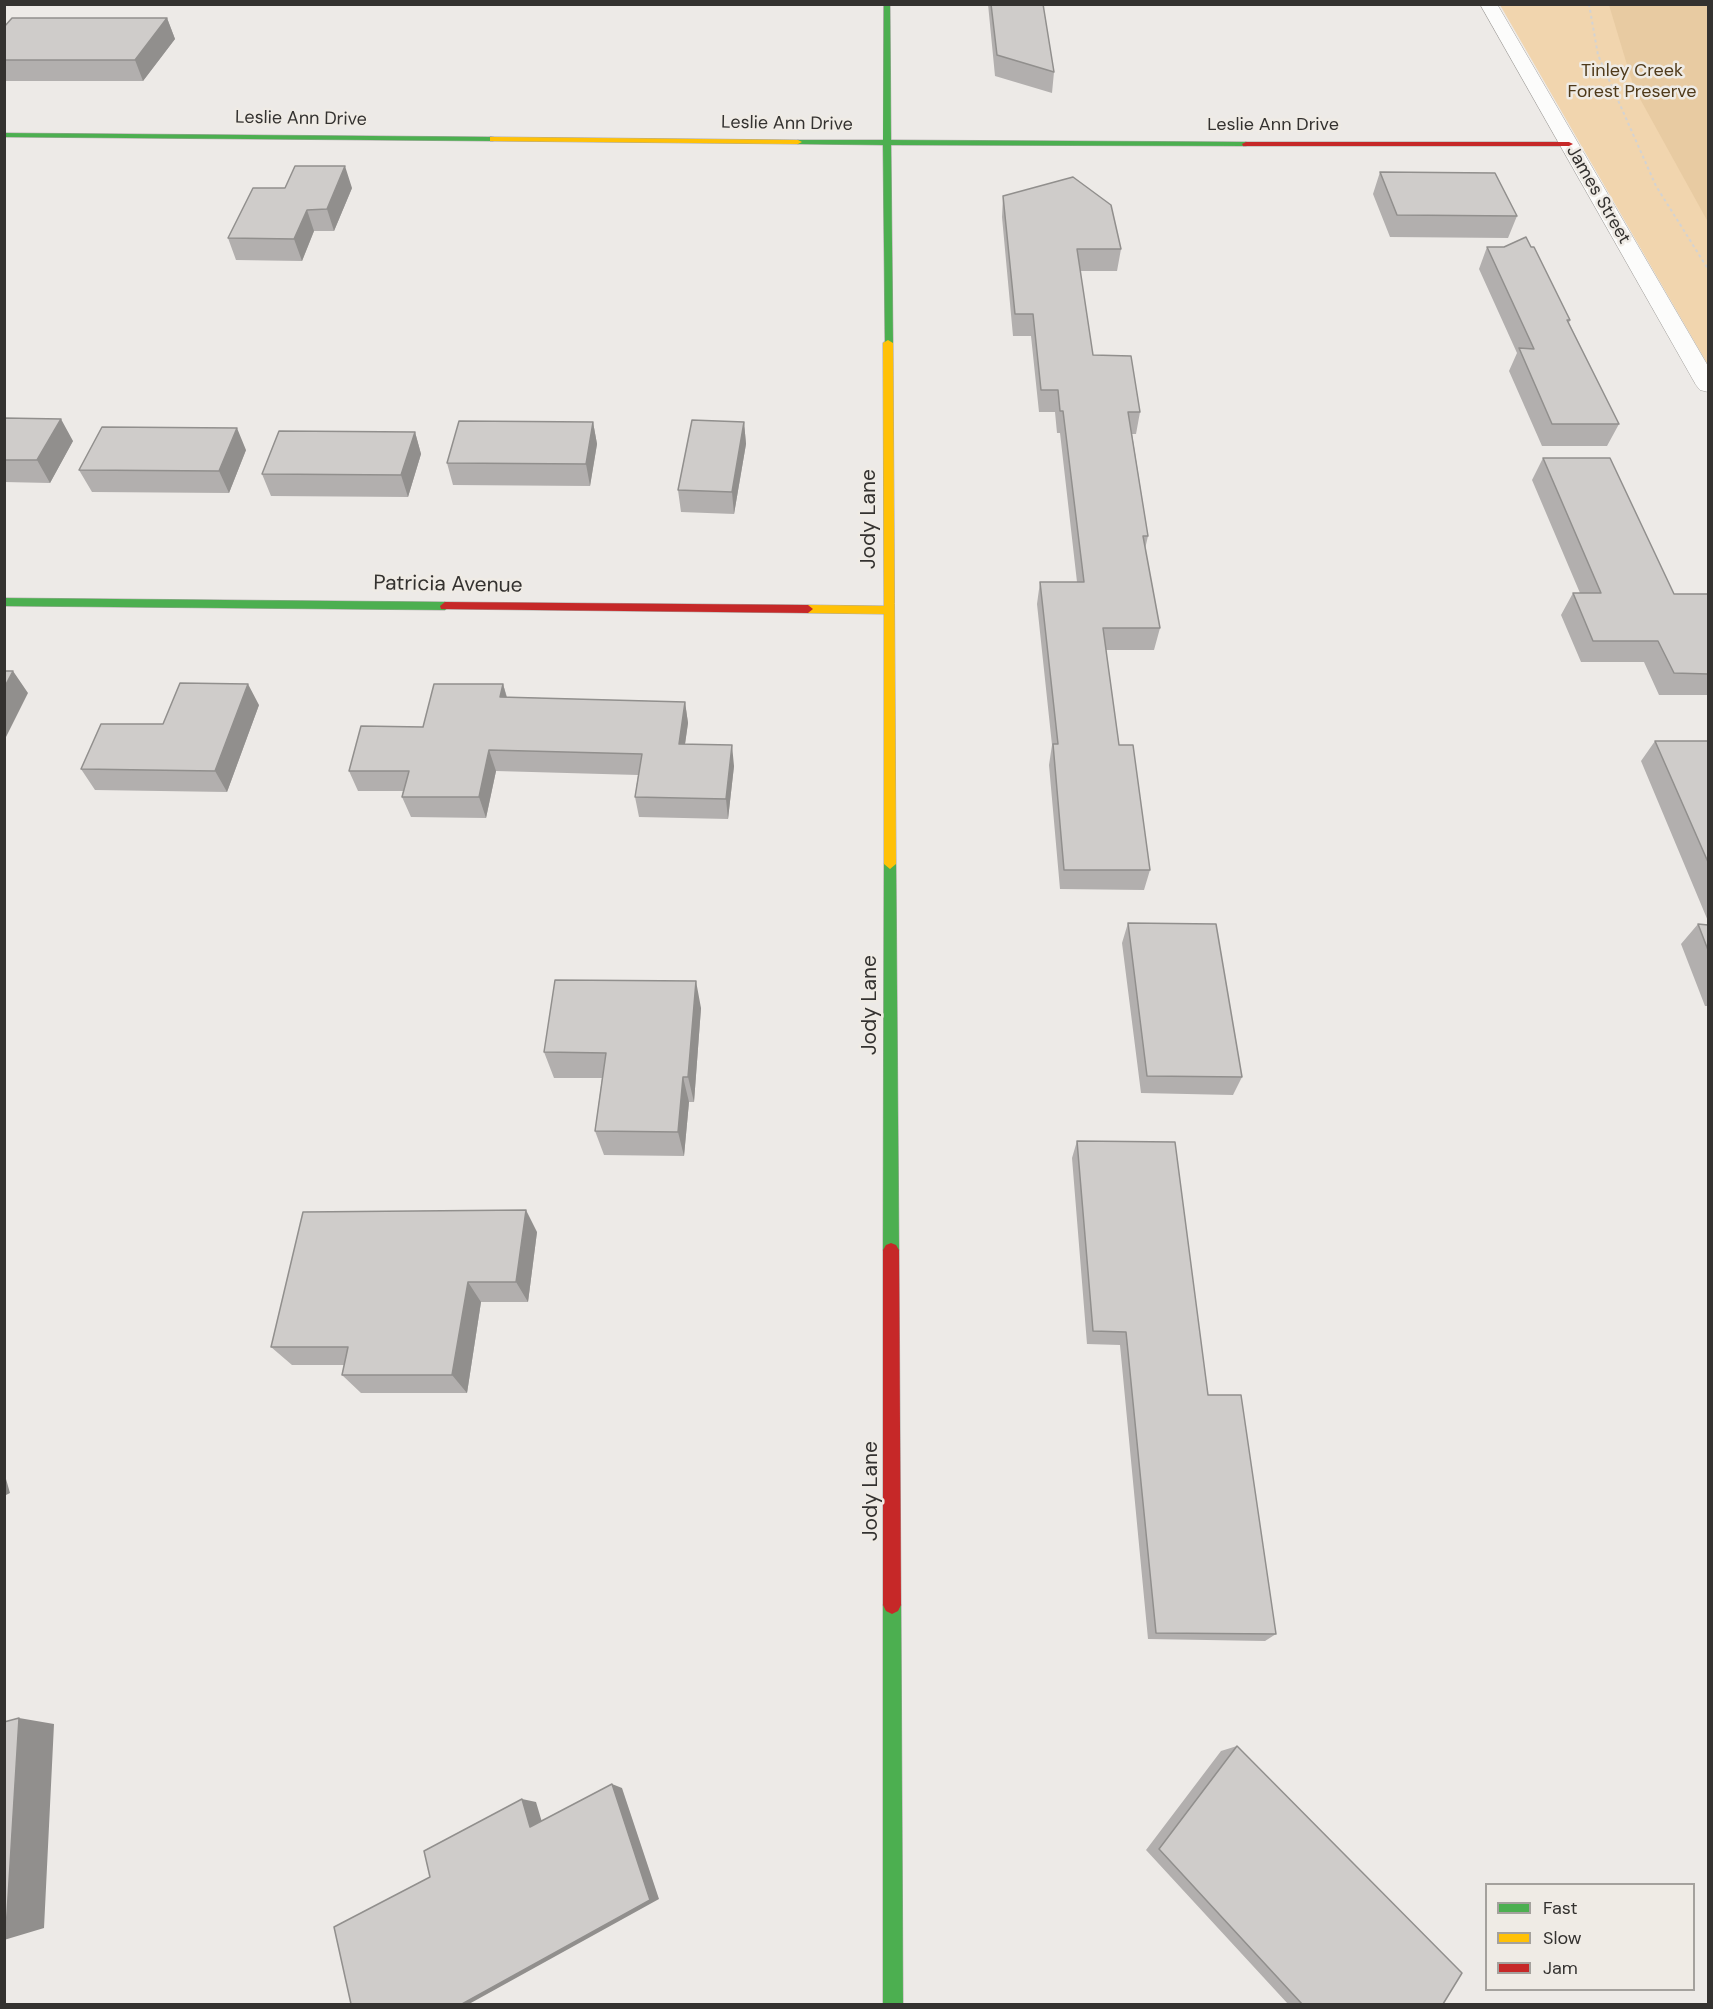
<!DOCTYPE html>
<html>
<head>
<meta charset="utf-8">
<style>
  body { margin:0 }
  #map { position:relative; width:1713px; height:2009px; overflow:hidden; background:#edeae7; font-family:"DM Sans",sans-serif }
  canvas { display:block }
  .frame { position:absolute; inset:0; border:6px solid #343230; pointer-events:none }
  .legend { position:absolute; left:1485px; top:1883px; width:210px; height:108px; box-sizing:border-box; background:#efebe5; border:2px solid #a4a19d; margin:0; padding:8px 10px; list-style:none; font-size:18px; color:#343230 }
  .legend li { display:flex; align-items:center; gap:12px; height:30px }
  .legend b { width:30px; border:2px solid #a4a19d }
</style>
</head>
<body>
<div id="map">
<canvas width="1713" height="2009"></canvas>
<div class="frame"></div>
<ul class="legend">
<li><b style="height:8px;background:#4caf50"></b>Fast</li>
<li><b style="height:8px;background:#ffc107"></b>Slow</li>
<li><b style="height:8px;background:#c62828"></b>Jam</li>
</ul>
</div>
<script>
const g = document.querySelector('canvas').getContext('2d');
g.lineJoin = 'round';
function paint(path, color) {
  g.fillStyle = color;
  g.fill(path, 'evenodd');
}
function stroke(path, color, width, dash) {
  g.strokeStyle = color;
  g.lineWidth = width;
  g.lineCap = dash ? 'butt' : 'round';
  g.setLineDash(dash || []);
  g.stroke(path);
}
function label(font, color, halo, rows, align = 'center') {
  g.font = font + ' "DM Sans",sans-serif';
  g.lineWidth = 5;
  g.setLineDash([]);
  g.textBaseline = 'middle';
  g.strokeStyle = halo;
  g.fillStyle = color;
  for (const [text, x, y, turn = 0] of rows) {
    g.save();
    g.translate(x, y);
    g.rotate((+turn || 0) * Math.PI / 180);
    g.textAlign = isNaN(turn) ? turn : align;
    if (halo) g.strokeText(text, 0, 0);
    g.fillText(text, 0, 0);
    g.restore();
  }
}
const green = new Path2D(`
  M1500 5H1708V365Z`);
const forest = new Path2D(`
  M1609 5H1708V222L1634 88Z`);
const path = new Path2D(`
  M1589 4 1598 55 1656 186 1708 269`);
const street = new Path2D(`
  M1480 4H1497L1708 366V392L1700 390 1696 385Z`);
const fast = new Path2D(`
  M884 4H890L891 140 1246 142 1250 144 1246 146 891 145 893 343 885 345 883 145 798 144 794 142 798 140H883Z
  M4 133 493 137 497 139 493 141 4 137Z
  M4 598 445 602 450 606 445 610 4 606Z
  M890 859 896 864 899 1250 896 1255 891 1257 886 1255 883 1250 884 864Z
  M892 1596 898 1599 901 1605 903 2004H883V1605L886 1599Z`);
const slow = new Path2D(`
  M493 137 798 140 802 142 798 144 490 141V137Z
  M888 340 893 343 896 864 890 869 884 864V614L808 613 803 609 808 605 884 606 883 343Z`);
const jam = new Path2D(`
  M1246 142H1569L1573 144 1569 146H1243L1242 144Z
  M445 602 808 605 813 609 808 613 441 609 440 606Z
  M891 1243 896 1245 899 1250 901 1605 898 1611 892 1614 886 1611 883 1605V1250L886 1245Z`);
const wall = new Path2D(`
  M988 4H1043L1054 72 1052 93 995 76Z
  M167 18 175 39 143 81H4V27Z
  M1380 172 1517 216 1508 238 1390 237 1373 194Z
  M352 188 334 231H314L302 261 236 260 228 238Z
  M1003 196 1121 249 1117 271H1080L1093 355 1140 412 1136 434H1132L1148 536 1145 549 1160 628 1154 650H1106L1119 745 1150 870 1144 890 1060 889 1049 765 1052 745 1037 604 1040 582H1077L1060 433H1057L1055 412H1039L1031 336H1013L1002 217Z
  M1487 247H1504L1570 320 1569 323 1619 424 1607 446H1542L1509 371 1517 353 1479 269Z
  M4 418 73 441 50 483 4 482Z
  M593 422 597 444 590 486 453 485 447 463Z
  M744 422 746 444 734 514 681 512 678 490Z
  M415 432 421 454 408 497 271 496 262 474Z
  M246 450 229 493 92 492 79 470Z
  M1543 458 1674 594H1708V695H1659L1644 662H1581L1561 615 1573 593H1580L1532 480Z
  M503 684 507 697 685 702 688 723 685 744 734 766 728 819 639 817 635 797 638 775 496 771 486 818 411 817 402 797 403 791H358L349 771 423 727Z
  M259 705 227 792 95 790 81 769 163 724Z
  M1655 741H1708V921L1641 761Z
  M1128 923 1242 1077 1233 1095 1141 1093 1122 943Z
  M1698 924 1708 925V1006H1705L1681 944Z
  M701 1008 694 1102H689L684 1156 604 1155 595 1131 602 1078H554L544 1052Z
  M1077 1141 1208 1395 1276 1634 1265 1641 1148 1639 1120 1345 1087 1344 1072 1158Z
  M537 1232 528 1302H481L467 1393H361L342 1375 344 1365H292L271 1347Z
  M1237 1746 1443 2004H1288L1146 1850 1221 1751Z`);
const shadedWall = new Path2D(`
  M167 18 175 39 143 81 135 60Z
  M345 166 352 188 334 231 327 209Z
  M307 210 314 231 302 261 294 239Z
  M61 419 73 441 50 483 37 460Z
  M593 422 597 444 590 486 586 464Z
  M744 422 746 444 734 514 732 492Z
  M237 428 246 450 229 493 219 471Z
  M415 432 421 454 408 497 401 475Z
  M13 671 28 693 4 741V688Z
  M248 684 259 705 227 792 215 771Z
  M503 684 509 706 500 697Z
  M685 702 688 723 682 765 679 744Z
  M732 745 734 766 728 819 726 799Z
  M489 750 496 771 486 818 479 797Z
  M696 981 701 1008 694 1102 688 1077Z
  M683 1077 689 1102 684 1156 678 1132Z
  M526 1210 537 1232 528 1302 516 1282Z
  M468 1282 481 1302 467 1393 452 1375Z
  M4 1472 10 1493 4 1496Z
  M19 1718 54 1724 44 1928 4 1940Z
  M612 1784 622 1788 659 1899 469 2004H462Z
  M522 1799 536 1802 544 1829 530 1827Z`);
const building = new Path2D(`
  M991 4H1043L1054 72 997 55Z
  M12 18H167L135 60H4V27Z
  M295 166H345L327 209 307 210 294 239 228 238 253 188H285Z
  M1380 172 1495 173 1517 216 1397 215Z
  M1073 177 1111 205 1121 249H1077L1093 355 1131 356 1140 412H1128L1148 536H1143L1160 628H1103L1119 745H1133L1150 870H1064L1053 744H1058L1040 582H1084L1063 411H1060L1058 390H1041L1033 314H1015L1003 196Z
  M1526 237 1531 247H1534L1570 320H1567L1619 424H1552L1519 348 1534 349 1487 247H1504Z
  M4 418 61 419 37 460H4Z
  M692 420 744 422 732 492 678 490Z
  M459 421 593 422 586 464 447 463Z
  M102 427 237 428 219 471 79 470Z
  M279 431 415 432 401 475 262 474Z
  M1543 458H1610L1674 594H1708V674L1674 673 1658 641H1593L1573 593H1601Z
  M4 671H13L4 688Z
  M180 683 248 684 215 771 81 769 101 724H163Z
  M434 684H503L500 697 685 702 679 744 732 745 726 799 635 797 642 754 489 750 479 797H402L409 771H349L361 726 423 727Z
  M1655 741H1708V862Z
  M1128 923 1216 924 1242 1077 1147 1076Z
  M1698 924 1708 925V950Z
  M555 980 696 981 688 1077H683L678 1132 595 1131 606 1053 544 1052Z
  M1077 1141 1175 1142 1208 1395H1241L1276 1634 1156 1633 1126 1332 1093 1331Z
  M526 1210 516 1282H468L452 1375H342L348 1347H271L303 1212Z
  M19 1718 6 1930 4 1931V1722Z
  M1237 1746 1462 1973 1443 2004H1302L1159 1849Z
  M612 1784 650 1900 462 2004H351L334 1927 430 1877 424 1851 522 1799 530 1827Z`);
const farParknames = [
  ["Tinley Creek",1632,71],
  ["Forest Preserve",1632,92]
];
const farStreetnames = [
  ["Leslie Ann Drive",301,119,1],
  ["Leslie Ann Drive",787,124,1],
  ["Leslie Ann Drive",1273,125],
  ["James Street",1598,195,60]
];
const streetNames = [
  ["Jody Lane",869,519,-90],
  ["Patricia Avenue",448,585,1],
  ["Jody Lane",870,1005,-90],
  ["Jody Lane",871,1491,-90]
];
paint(green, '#f1d5ae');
paint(forest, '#e8cba2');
stroke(street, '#a8a6a3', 1);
stroke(fast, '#a8a6a3', 1);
stroke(slow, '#a8a6a3', 1);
stroke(jam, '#a8a6a3', 1);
stroke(path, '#d4d3d2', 2, [3, 3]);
paint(street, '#fcfcfb');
paint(fast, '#4caf50');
paint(slow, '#ffc107');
paint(jam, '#c62828');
paint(wall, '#b2afae');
paint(shadedWall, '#918f8d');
paint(building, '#cfccca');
stroke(building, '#918f8d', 1.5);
label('18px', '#4f3a1a', '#efebe5', farParknames);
label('18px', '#343230', '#efebe5', farStreetnames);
label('21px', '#343230', '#efebe5', streetNames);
</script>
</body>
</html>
